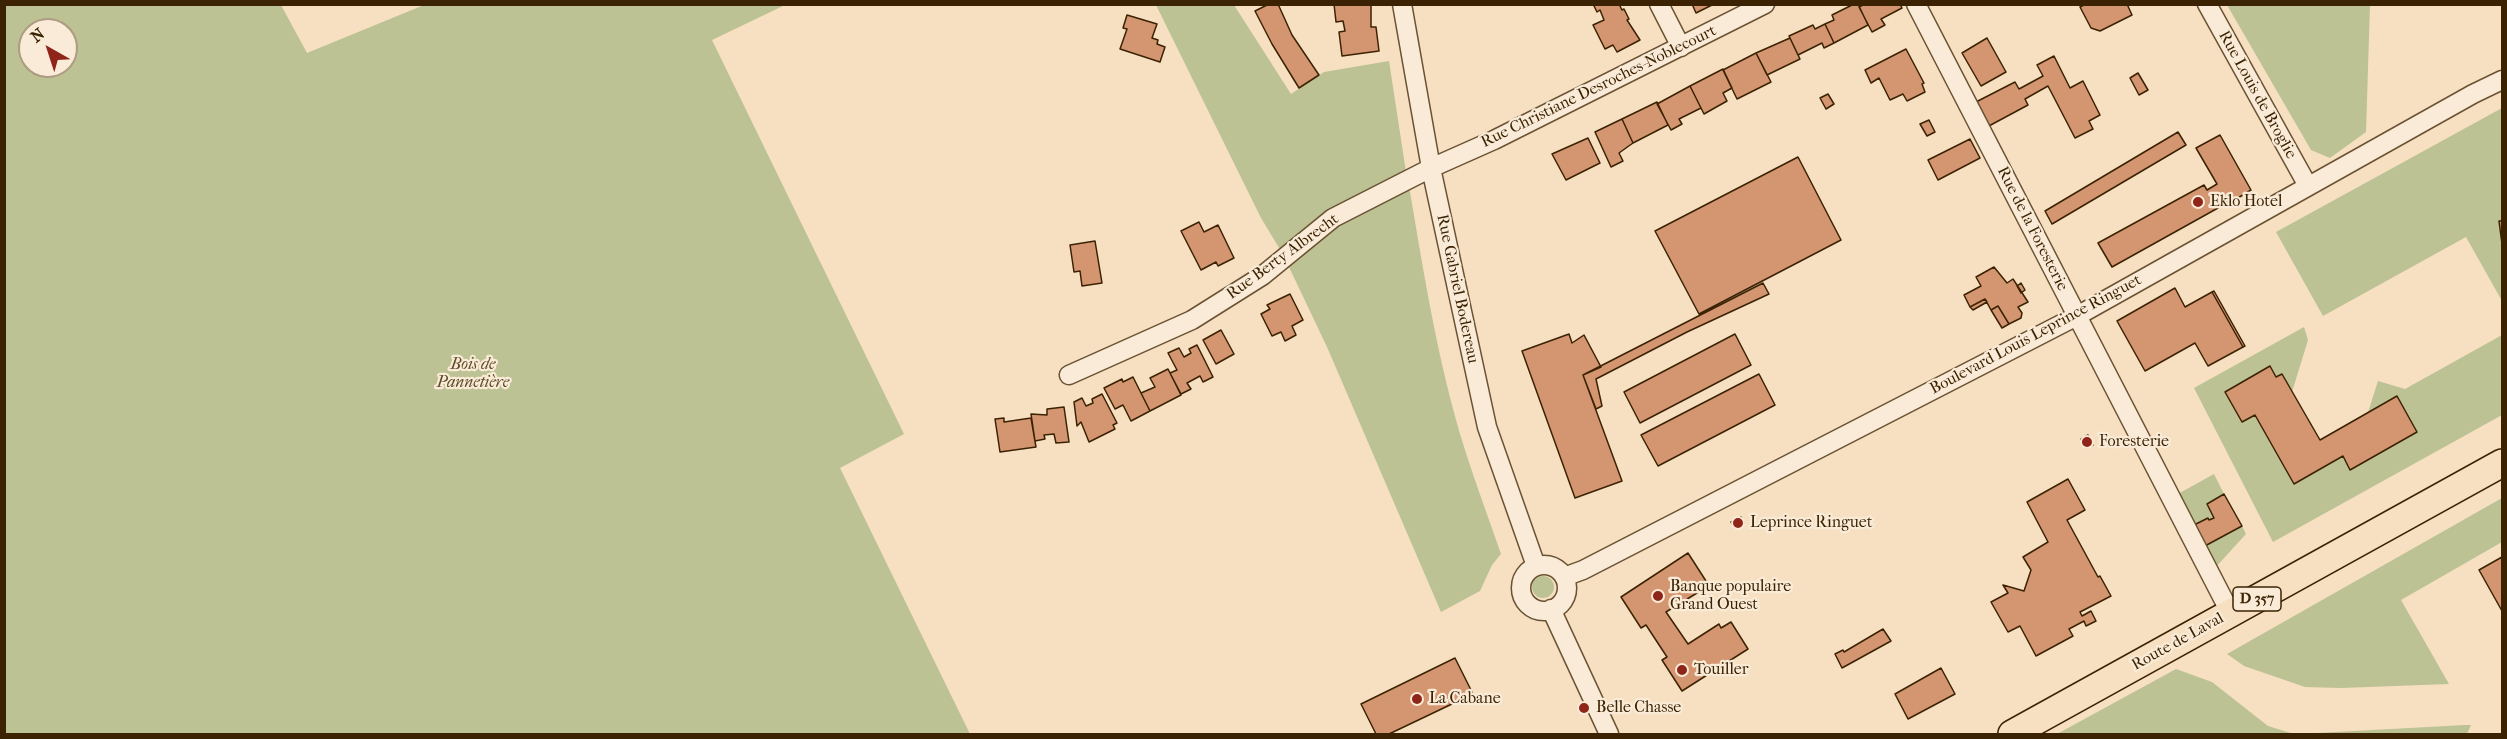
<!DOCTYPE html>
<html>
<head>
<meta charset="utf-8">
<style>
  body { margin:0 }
  #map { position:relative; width:2507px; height:739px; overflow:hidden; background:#f6e0c1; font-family:"IM FELL French Canon",serif }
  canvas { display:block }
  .frame { position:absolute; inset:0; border:6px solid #3b2202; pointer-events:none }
  .north { position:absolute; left:18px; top:18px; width:60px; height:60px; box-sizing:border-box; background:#f9ebd7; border:2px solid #ad9b82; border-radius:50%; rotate:321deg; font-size:16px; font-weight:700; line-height:24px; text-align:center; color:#3b2202 }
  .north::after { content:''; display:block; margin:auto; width:21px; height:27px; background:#8f2418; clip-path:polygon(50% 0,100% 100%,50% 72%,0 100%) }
</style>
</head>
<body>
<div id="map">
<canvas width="2507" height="739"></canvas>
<div class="frame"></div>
<div class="north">N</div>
</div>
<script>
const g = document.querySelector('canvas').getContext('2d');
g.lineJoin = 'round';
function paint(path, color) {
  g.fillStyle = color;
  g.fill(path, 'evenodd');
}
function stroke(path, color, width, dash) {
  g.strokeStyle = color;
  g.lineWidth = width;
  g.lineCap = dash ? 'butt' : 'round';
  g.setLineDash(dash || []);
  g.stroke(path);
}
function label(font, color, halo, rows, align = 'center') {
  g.font = font + ' "IM FELL French Canon",serif';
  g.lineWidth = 4.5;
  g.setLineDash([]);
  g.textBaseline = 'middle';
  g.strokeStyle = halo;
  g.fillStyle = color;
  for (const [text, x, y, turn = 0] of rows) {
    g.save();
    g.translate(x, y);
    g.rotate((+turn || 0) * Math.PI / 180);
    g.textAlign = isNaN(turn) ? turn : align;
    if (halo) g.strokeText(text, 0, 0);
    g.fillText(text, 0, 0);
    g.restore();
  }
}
const green = new Path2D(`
  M4 5H281L307 53 424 5H785L712 40 904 434 840 468 970 734H5ZM30 30H66V66H30Z
  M1156 5H1234L1291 94 1324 72 1389 61 1406 172 1281 251 1261 218Z
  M2227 5H2370L2366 132 2330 158 2311 150Z
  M2502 108V301L2466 237 2323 316 2276 232Z
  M1409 186C1424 274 1438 364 1465 450 1476 485 1489 519 1501 554L1492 565 1480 591 1441 612 1327 347 1288 265 1330 229Z
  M2304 327 2308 340 2292 392 2276 377 2270 366 2255 415 2294 484 2343 456 2350 469 2378 381 2405 389 2502 335V415L2273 542 2194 388Z
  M2214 474 2224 494 2207 504 2214 518 2209 520 2208 518 2192 526 2176 495Z
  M2502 498V542L2401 600 2449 684 2341 688 2305 687 2244 666 2227 654Z
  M2242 526 2246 534 2214 569 2203 547Z
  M1532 587a11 11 0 1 1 22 0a11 11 0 1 1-22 0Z
  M2176 669 2212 682 2268 726 2294 734H2057Z
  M2465 725H2471L2467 734H2298Z`);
const building = new Path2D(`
  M1269 4H1278L1292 35 1319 75 1299 88 1272 44 1255 11Z
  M1334 4H1371V27H1376L1379 51 1342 56 1339 32 1345 31 1343 21 1336 22Z
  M1593 4H1619L1622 10 1624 9 1629 19 1627 20 1640 40 1617 52 1613 45 1605 49 1593 25 1604 20 1600 10 1597 12Z
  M1692 4H1714L1696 13Z
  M1854 4H1858L1868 25 1834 43 1825 24 1834 20 1832 15Z
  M1865 4H1900L1902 8 1881 19 1885 25 1872 32 1859 7Z
  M2086 4H2127L2132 15 2100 31 2091 28 2080 7Z
  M1127 15 1157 24 1152 38 1158 40 1157 44 1165 47 1160 62 1120 49 1127 29 1123 28Z
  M1825 24 1834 43 1824 48 1822 43 1798 55 1789 36 1813 25 1815 29Z
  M1790 38 1800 59 1767 75 1756 53Z
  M1987 38 2006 72 1981 86 1962 53Z
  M1906 49 1924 83 1922 84 1925 92 1907 101 1903 94 1890 100 1879 78 1871 83 1865 70Z
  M1756 53 1771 82 1737 99 1723 70Z
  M2054 56 2070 88 2083 81 2100 115 2089 121 2093 129 2075 138 2048 86 2025 99 2028 105 1987 127 1974 103 2015 82 2019 89 2043 76 2037 65Z
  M1723 69 1732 88 1723 93 1727 101 1704 114 1690 86Z
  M2138 73 2148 90 2139 95 2130 78Z
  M1690 86 1701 108 1679 119 1682 124 1671 130 1657 104Z
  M1828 94 1834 104 1826 109 1820 98Z
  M1657 102 1668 125 1633 143 1622 119Z
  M1622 119 1633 143 1619 153 1623 161 1611 167 1595 132Z
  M1929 120 1935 132 1927 136 1920 124Z
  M2178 132 2186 145 2052 224 2045 211Z
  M2220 135 2251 190 2228 204 2226 200 2216 206 2218 208 2112 267 2098 243 2204 185 2207 190 2217 184 2196 148Z
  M1588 138 1600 163 1566 180 1552 154Z
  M1970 139 1980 158 1938 180 1928 160Z
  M1798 157 1841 240 1699 314 1655 231Z
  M2499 221H2502V244Z
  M1199 222 1204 232 1218 225 1234 258 1218 266 1216 262 1201 270 1181 231Z
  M1095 241 1102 283 1082 286 1080 271 1074 272 1070 245Z
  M1994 267 2007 283 2013 279 2028 302 2018 307 2022 313 2021 318 2009 324 1998 306 1991 310 1985 299 1970 307 1964 295 1981 286 1976 277Z
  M1763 283 1769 294 1687 332 1596 379 1602 406 1596 409 1583 375Z
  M2021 283 2025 290 2021 293 2017 286Z
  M2175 288 2185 307 2212 292 2243 347 2208 366 2195 343 2145 371 2117 321Z
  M2214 291 2245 346 2243 347 2212 292Z
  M1290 294 1303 320 1292 326 1296 335 1285 341 1281 332 1272 336 1261 314 1270 309 1267 305Z
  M1985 299 1987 302 1973 310 1970 307Z
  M1998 306 2009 324 2002 328 1991 310Z
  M1221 330 1234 354 1216 364 1203 340Z
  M1569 334 1572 343 1584 335 1601 367 1583 375 1622 481 1575 498 1522 351Z
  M1735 334 1751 365 1640 423 1624 392Z
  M1197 345 1213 377 1203 382 1200 376 1187 383 1191 389 1181 394 1170 373 1177 370 1168 353 1179 348 1184 357 1191 353 1189 349Z
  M2270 366 2276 377 2282 374 2320 440 2397 396 2417 432 2350 470 2343 456 2294 484 2255 415 2242 422 2225 392Z
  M1168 369 1181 395 1150 411 1141 393 1155 387 1150 378Z
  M1759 374 1775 405 1658 466 1641 435Z
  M1133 377 1150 411 1131 421 1123 405 1115 409 1104 388 1122 379 1123 382Z
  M1102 394 1117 423 1113 425 1115 429 1089 442 1081 422 1077 426 1074 402 1082 398 1086 406 1093 403 1092 399Z
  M1064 407 1069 442 1056 443 1054 434 1044 435 1045 439 1035 441 1031 414 1047 415V409Z
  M1004 418V422L1031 418 1036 447 1000 452 995 419Z
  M2088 435 2093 445 2087 448 2081 439Z
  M2068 479 2085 510 2067 520 2098 577 2100 576 2111 596 2080 612 2082 616 2091 611 2096 621 2086 626 2084 621 2069 629 2073 636 2036 656 2020 626 2008 632 1991 602 2008 593 2003 585 2024 591 2031 570 2023 557 2048 542 2027 502Z
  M2224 494 2242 526 2203 547 2192 526 2208 518 2209 520 2214 518 2207 504Z
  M1741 517 1744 523 1735 528 1731 522Z
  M1688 553 1706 581 1694 589 1697 593 1666 612 1688 644 1719 624 1721 628 1731 622 1748 649 1682 691 1662 660 1667 657 1646 625 1641 628 1621 597Z
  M2502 557V611L2479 570Z
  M1883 629 1891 641 1842 668 1835 654 1843 650 1844 652Z
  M1455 658 1473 694 1389 734H1376L1361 704Z
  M1941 668 1955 694 1908 719 1895 694Z`);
const minor = new Path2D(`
  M1402 4 1431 168 1487 427 1536 566
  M1659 4 1681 47
  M1916 4 2231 614
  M2207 4 2308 186
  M1069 375 1192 320 1262 276 1333 218 1431 168 1494 140 1765 4
  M1521 588a23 23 0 1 1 46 0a23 23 0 1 1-46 0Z
  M1564 577 1583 570 2077 316 2473 94 2502 80
  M1551 609 1609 734`);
const primary = new Path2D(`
  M2012 734 2502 463`);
const markers = [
  [2198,202,6,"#8f2418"],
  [2087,442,6,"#8f2418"],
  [1738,523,6,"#8f2418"],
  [1658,596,6,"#8f2418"],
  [1682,670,6,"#8f2418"],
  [1417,699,6,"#8f2418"],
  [1584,708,6,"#8f2418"]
];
const shields = [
  [2257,599,48]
];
const shieldNames = [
  ["D 357",2257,599]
];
const streetNames = [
  ["Rue Christiane Desroches-Noblecourt",1599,87,-26],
  ["Rue Louis de Broglie",2257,95,61],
  ["Rue de la Foresterie",2032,229,63],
  ["Rue Berty Albrecht",1283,257,-36],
  ["Rue Gabriel Bodereau",1457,289,78],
  ["Boulevard Louis Leprince Ringuet",2036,335,-28],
  ["Route de Laval",2178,642,-29]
];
const poiNames = [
  ["Eklo Hotel",2210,202],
  ["Foresterie",2099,442],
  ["Leprince Ringuet",1750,523],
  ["Banque populaire",1670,587],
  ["Grand Ouest",1670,605],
  ["Touiller",1694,670],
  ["La Cabane",1429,699],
  ["Belle Chasse",1596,708]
];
const parkNames = [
  ["Bois de",473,365],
  ["Pannetière",473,383]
];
paint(green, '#bcc293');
paint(building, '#d49571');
stroke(building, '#3b2202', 1.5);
stroke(minor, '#6a5232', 21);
stroke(primary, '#3b2202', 30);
stroke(minor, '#f9ebd7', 18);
stroke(primary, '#f6e0c1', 27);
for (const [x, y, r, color] of markers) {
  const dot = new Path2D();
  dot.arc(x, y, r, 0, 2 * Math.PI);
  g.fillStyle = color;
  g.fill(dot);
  stroke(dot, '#f9ebd7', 2);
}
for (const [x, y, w] of shields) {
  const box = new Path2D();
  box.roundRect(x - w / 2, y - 12, w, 24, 4.5);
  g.fillStyle = '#f9ebd7';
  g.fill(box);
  stroke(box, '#3b2202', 1.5);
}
label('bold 15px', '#3b2202', null, shieldNames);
label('16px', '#3b2202', '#f9ebd7', streetNames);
label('16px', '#3b2202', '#f9ebd7', poiNames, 'left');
label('italic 16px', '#5b4a26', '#f9ebd7', parkNames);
</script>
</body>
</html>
